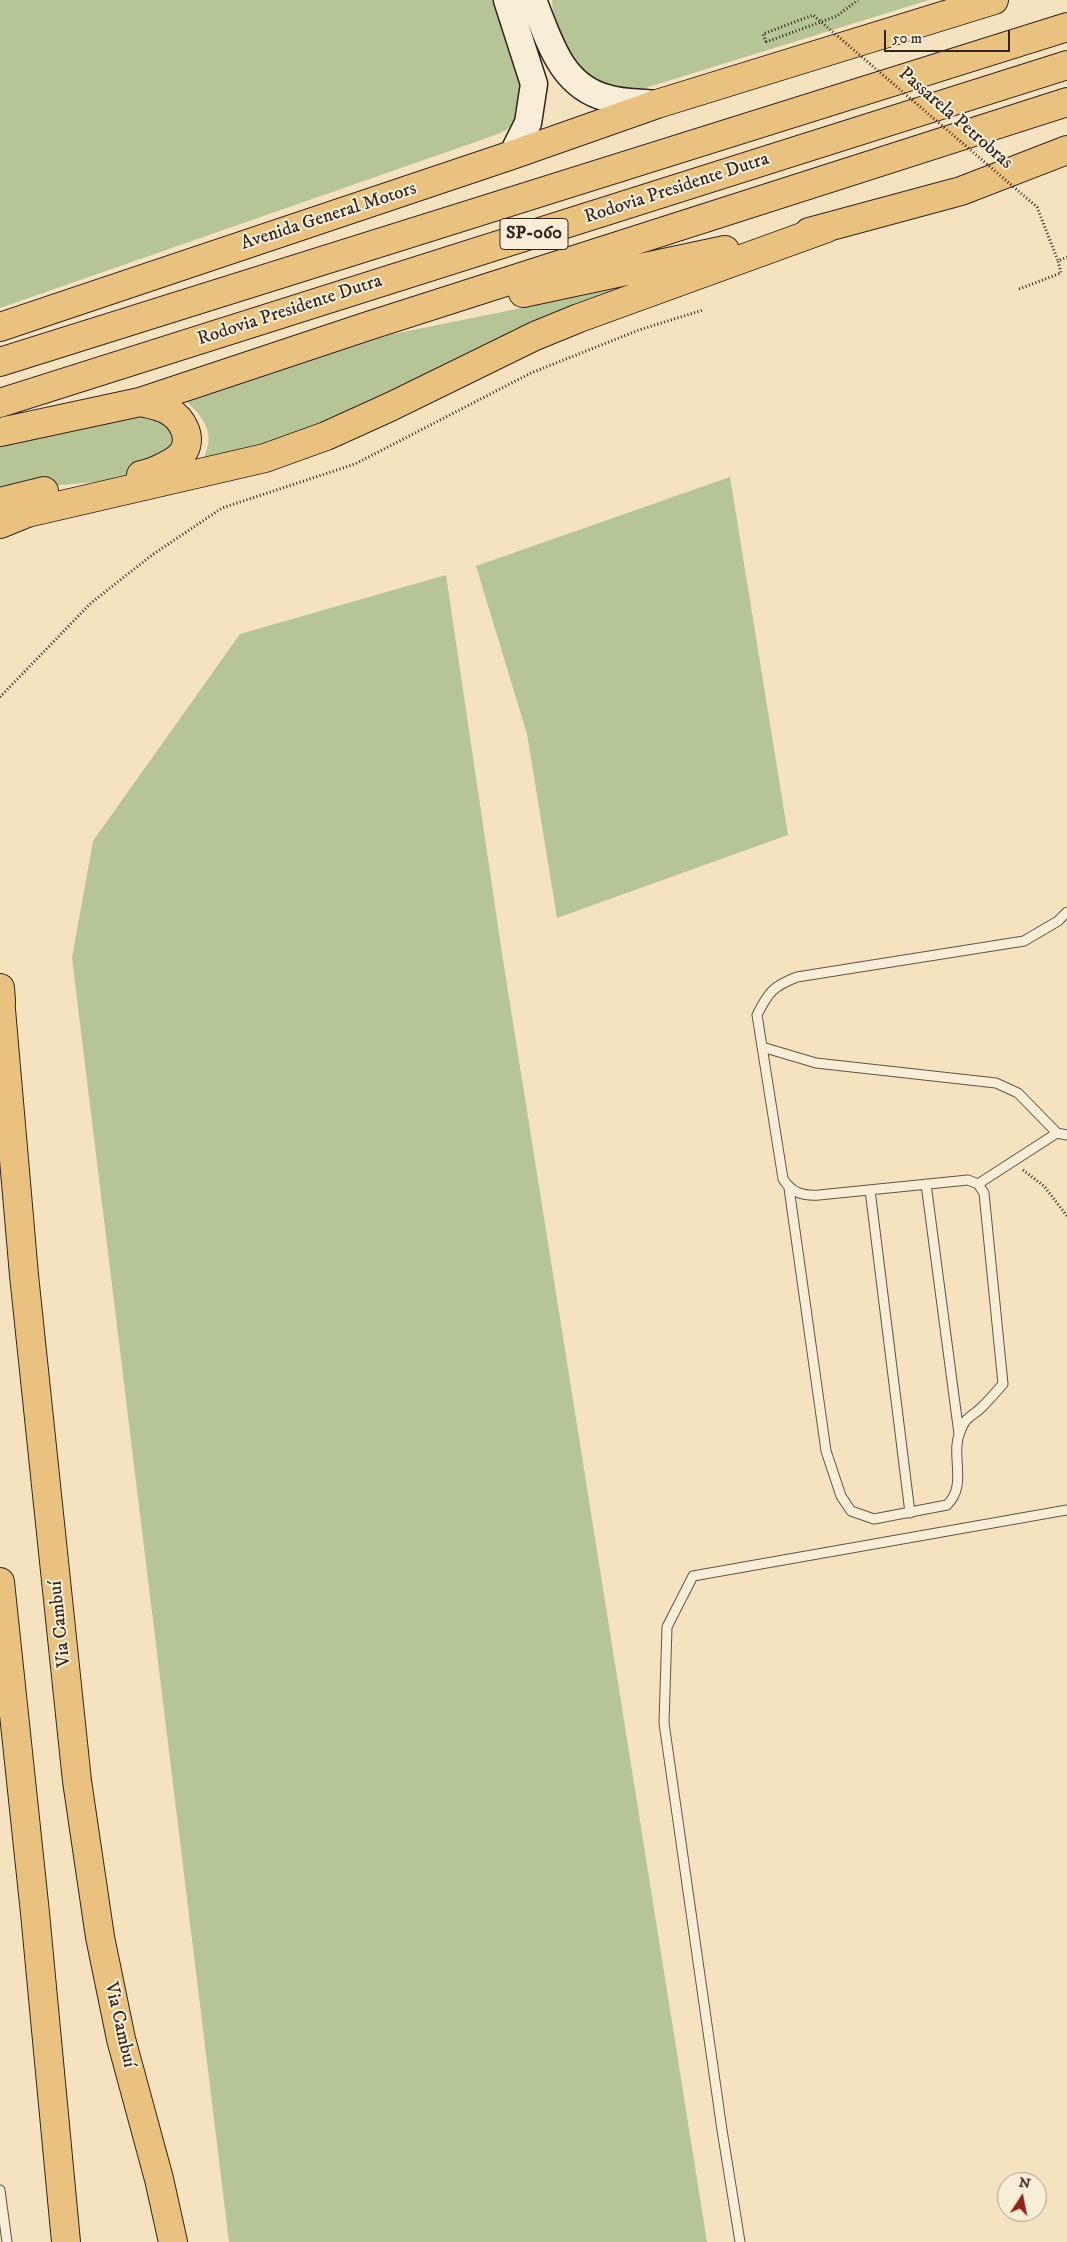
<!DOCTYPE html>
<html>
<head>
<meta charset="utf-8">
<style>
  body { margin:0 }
  #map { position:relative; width:1067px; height:2242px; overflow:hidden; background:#f5e3c0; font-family:"IM FELL DW Pica",serif }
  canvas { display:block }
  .north { position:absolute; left:997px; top:2172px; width:50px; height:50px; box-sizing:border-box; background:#f8edd6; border:1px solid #a99d8c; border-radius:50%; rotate:11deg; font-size:14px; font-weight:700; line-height:20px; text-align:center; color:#32241c }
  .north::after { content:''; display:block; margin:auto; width:18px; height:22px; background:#8f2418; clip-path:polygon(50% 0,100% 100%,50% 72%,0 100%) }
  .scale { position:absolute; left:884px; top:30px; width:126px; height:22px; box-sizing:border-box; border:2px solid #32241c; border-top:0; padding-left:6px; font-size:15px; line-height:18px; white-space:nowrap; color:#32241c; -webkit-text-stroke:4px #f8edd6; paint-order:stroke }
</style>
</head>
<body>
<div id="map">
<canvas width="1067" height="2242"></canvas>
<div class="north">N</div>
<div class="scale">50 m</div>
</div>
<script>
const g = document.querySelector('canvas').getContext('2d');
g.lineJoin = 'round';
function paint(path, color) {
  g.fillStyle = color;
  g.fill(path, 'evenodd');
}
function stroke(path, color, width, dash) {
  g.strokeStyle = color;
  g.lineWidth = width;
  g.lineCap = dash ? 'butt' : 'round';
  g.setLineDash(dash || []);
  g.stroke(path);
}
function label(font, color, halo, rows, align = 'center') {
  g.font = font + ' "IM FELL DW Pica",serif';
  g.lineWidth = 4;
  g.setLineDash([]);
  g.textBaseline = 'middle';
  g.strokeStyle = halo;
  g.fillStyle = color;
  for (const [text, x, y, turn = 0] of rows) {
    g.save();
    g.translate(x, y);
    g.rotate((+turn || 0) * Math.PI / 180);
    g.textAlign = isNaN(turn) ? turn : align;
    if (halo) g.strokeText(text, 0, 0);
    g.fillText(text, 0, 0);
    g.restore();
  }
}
const green = new Path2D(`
  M0 0H495C507 33 541 99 509 128 503 133 491 136 484 139L0 308Z
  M552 0H929L642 89 610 88 583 81C569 54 554 31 552 0Z
  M635 285 381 409 198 467C217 440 209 422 186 401L331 353 393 334Z
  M140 402 187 436 151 473 105 481 39 487 0 497V441Z
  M730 477 788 835 557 918 527 734 476 566Z
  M446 575 503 960 707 2242H229L72 958 93 841 240 634Z`);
const path = new Path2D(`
  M766 42 837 16 858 0
  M1019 289 1061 273 1058 261 1067 257
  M0 697 91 603 152 555 222 508 355 464 531 373 639 330 703 310
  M1023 1170 1044 1186 1067 1216`);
const lane = new Path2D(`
  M762 1047 816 1063 996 1083 1018 1093 1057 1133
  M926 1184 959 1434
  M978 1184 1057 1133 1067 1135
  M789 1188 826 1451 841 1496 851 1511 874 1519 947 1505C968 1485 950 1456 960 1432 967 1414 971 1418 982 1407 989 1400 996 1392 1003 1384L984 1193 978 1184 968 1180 819 1195C803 1196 792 1193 783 1179L757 1015C768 993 773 986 797 977L1024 941 1058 921 1067 912
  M870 1190 910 1513
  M0 2190 7 2242
  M740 2242 722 2130 664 1723 667 1627 693 1576 1067 1510`);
const secondary = new Path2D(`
  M507 0 534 84 528 123 512 155
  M533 0C549 39 560 86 607 98 622 103 641 102 657 104`);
const primary = new Path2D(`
  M0 998 24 1275 77 1781 100 1937 121 2039 159 2179 173 2242
  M0 1582 35 1913 66 2242`);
const highway = new Path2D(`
  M809 232 961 191 1067 150
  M523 293 725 250
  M0 327 512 155 657 104 994 0
  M0 362 1067 27
  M140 402C149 404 161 406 169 411 182 419 192 436 184 451 178 462 152 473 141 475
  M0 403 1067 65
  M0 432 140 402 368 326 1067 102
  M0 502 44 491
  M0 524 27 513 265 458 326 436 390 407 535 336 579 318 827 228
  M0 988 1 1001`);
const pathBridge = new Path2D(`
  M766 42 763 34 813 15 1037 207 1058 261`);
const shields = [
  [534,234,68]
];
const shieldNames = [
  ["SP-060",534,234]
];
const streetNames = [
  ["Passarela Petrobras",955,119,41],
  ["Rodovia Presidente Dutra",677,189,-18],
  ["Avenida General Motors",329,217,-18],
  ["Rodovia Presidente Dutra",290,311,-18],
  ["Via Cambuí",61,1624,-96],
  ["Via Cambuí",119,2025,77]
];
paint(green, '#b6c596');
stroke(lane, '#635445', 11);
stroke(secondary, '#32241c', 29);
stroke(primary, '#32241c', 30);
stroke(highway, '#32241c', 30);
stroke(path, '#32241c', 3, [1, 2.5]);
stroke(lane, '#f8edd6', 9);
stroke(secondary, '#f8edd6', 26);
stroke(primary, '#eac280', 28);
stroke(highway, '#eac280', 28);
stroke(pathBridge, '#32241c', 3, [1, 2.5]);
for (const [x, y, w] of shields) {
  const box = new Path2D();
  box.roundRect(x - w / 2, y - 15.5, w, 31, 4);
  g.fillStyle = '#f8edd6';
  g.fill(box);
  stroke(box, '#32241c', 1);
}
label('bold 18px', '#32241c', null, shieldNames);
label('19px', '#32241c', '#f8edd6', streetNames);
</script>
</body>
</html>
